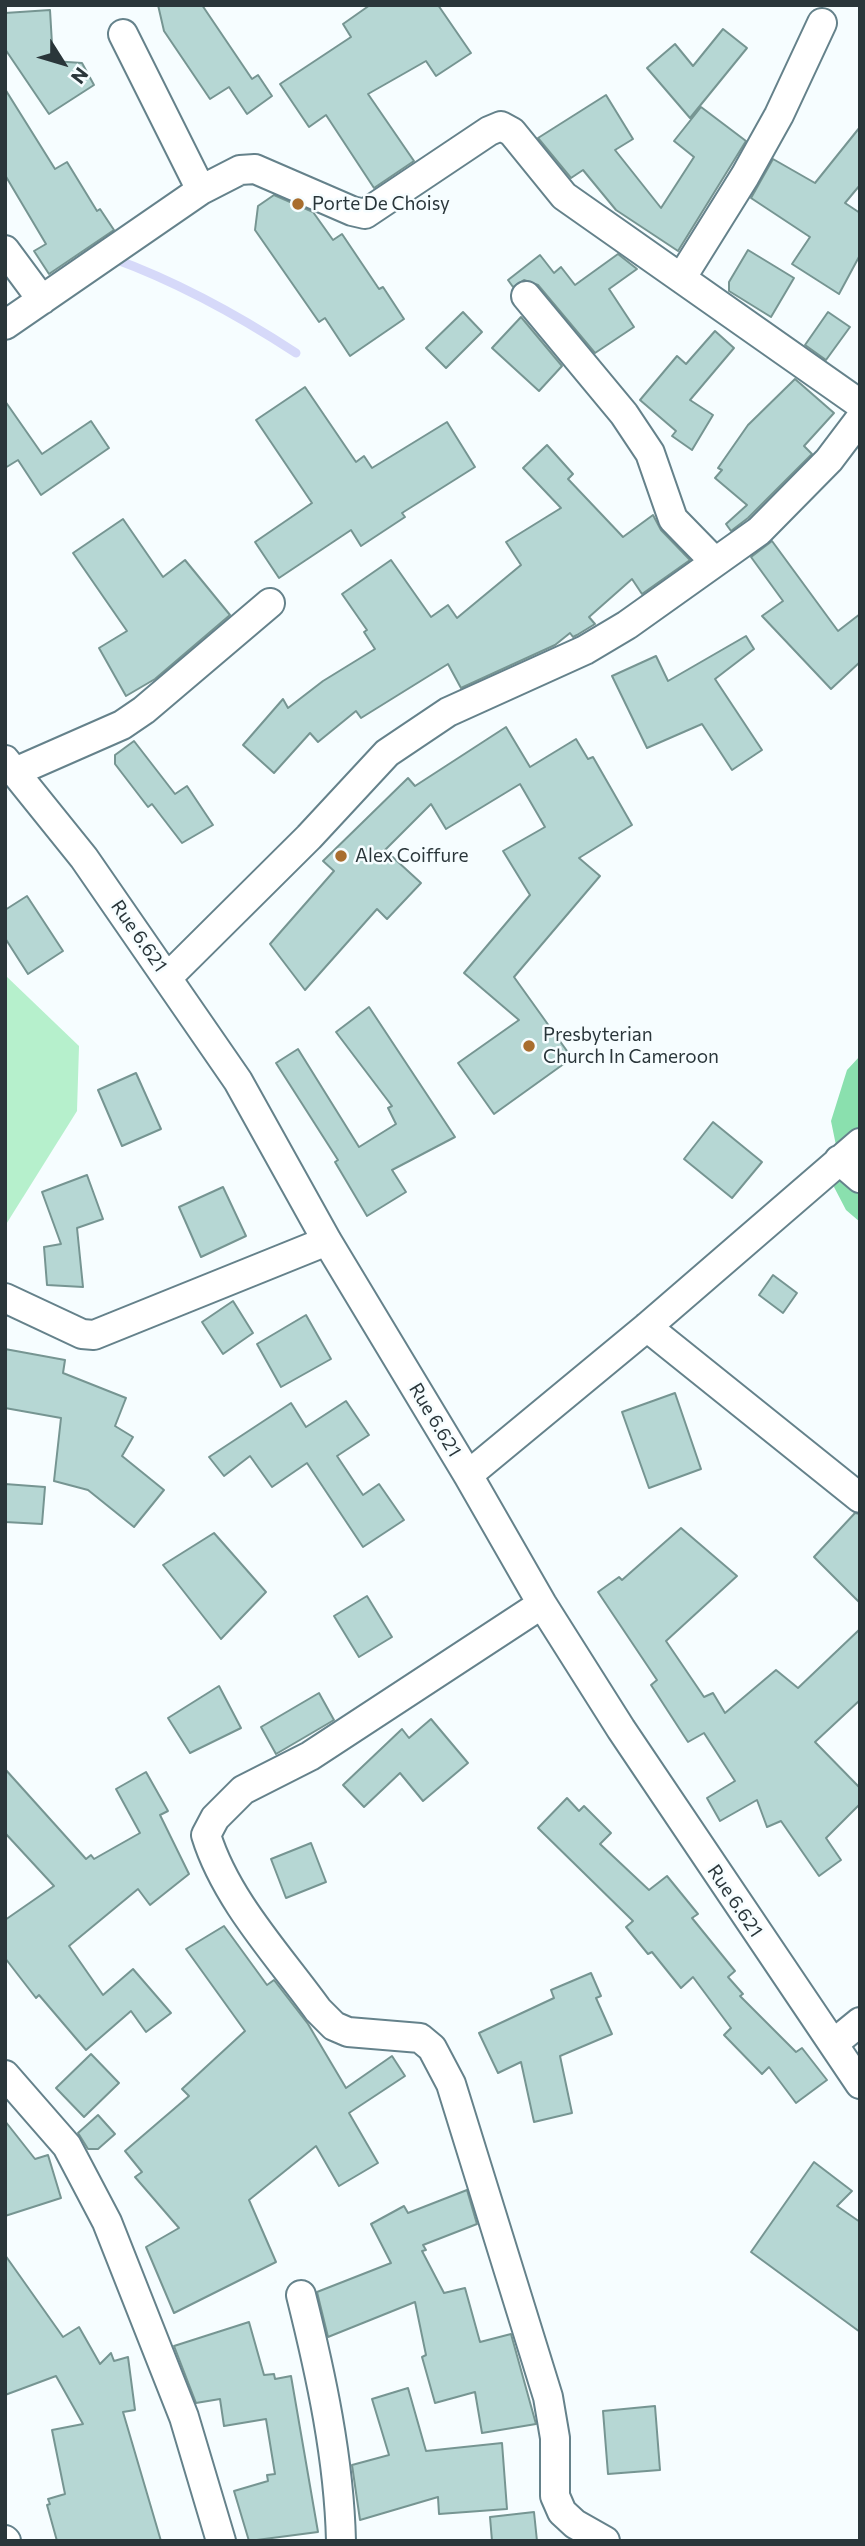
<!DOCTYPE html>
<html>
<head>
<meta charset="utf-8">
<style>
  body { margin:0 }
  #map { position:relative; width:865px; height:2546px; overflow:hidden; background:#f6fdff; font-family:Commissioner,sans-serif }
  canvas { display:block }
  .frame { position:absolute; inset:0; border:7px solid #2a363a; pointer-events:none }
  .north { position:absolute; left:28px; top:28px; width:70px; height:70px; -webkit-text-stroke:5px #f6fdff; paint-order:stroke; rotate:127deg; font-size:19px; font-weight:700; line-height:28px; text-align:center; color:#2a363a }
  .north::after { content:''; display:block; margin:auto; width:24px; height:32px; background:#2a363a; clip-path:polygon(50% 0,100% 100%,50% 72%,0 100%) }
</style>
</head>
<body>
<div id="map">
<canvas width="865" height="2546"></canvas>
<div class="frame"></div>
<div class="north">N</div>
</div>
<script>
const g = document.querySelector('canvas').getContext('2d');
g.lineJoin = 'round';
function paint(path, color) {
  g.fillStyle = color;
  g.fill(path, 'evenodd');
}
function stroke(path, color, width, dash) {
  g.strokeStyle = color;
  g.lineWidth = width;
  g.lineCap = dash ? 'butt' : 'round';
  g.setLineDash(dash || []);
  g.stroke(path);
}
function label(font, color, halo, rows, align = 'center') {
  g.font = font + ' Commissioner,sans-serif';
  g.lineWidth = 5;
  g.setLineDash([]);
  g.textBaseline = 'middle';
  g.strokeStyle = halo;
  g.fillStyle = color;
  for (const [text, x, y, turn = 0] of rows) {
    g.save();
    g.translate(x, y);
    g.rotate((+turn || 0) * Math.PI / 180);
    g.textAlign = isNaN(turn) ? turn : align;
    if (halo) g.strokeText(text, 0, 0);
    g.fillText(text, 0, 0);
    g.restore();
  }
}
const green = new Path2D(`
  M5 975 79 1046 77 1111 5 1226Z`);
const forest = new Path2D(`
  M860 1056V1222L846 1210 834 1187 839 1160 831 1121 847 1070Z`);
const stream = new Path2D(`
  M112 258C178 282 238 315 296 353`);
const building = new Path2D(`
  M158 5H202L252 79 258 75 272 96 247 114 229 87 210 99 164 31Z
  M370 5H438L471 53 436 76 426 61 368 94 414 161 374 188 326 115 309 127 280 84 351 37 343 24Z
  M50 10 53 61 82 63 94 85 49 114 5 49V13Z
  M723 29 747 48 690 118 647 68 675 44 693 66Z
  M5 89 55 169 67 162 97 211 100 209 114 230 49 274 34 251 46 244 5 175Z
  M606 95 633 139 615 150 661 208 694 157 674 141 701 107 746 141 678 251 616 210 583 170 571 178 538 138Z
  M860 127V185L845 203 860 213V255L839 294 792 264 810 237 751 198 773 159 815 183Z
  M274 195 313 212 333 240 342 234 379 289 383 287 404 319 350 356 325 318 319 322 255 230 258 206Z
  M748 250 794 278 771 317 729 291V282Z
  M618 254 637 269 609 289 634 327 595 353 538 285 524 280 513 287 508 280 540 255 554 273 561 267 575 285Z
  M463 312 482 332 446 368 426 348Z
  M828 312 850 327 826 360 805 345Z
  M521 317 562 366 539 391 492 348Z
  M715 331 734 348 690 400 713 415 692 450 672 436 676 431 640 400 677 356 686 364Z
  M795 379 834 413 804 446 812 454 748 518 731 531 726 524 747 505 715 478 722 470 718 468 748 425Z
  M305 387 356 462 364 456 372 468 447 422 475 467 402 513 405 517 361 546 351 530 279 578 255 542 312 503 256 420Z
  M5 401 42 454 91 421 109 448 41 495 18 460 5 468Z
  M547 445 573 474 568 479 623 537 653 515 661 530 690 560 642 594 632 579 589 617 595 624 577 635 573 637 570 633 555 645 461 688 448 664 361 718 356 711 318 742 310 733 274 773 243 745 283 699 288 708 323 681 375 649 364 632 367 630 342 594 391 560 431 617 448 605 457 618 521 565 506 542 561 508 523 468Z
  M123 519 163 577 185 560 230 615 155 679 126 696 99 648 127 631 73 553Z
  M772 541 838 631 860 614V662L831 689 762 616 783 601 751 557Z
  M746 636 754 649 715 679 762 750 732 770 702 724 647 748 612 676 656 656 668 681Z
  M506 727 530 767 576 739 588 759 593 757 632 825 579 858 600 876 514 977 572 1058 494 1114 458 1063 519 1020 464 973 530 895 503 851 545 827 520 784 446 829 431 804 385 850 421 883 387 919 377 909 305 990 270 944 334 871 323 861 408 778 415 786Z
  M134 741 175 794 187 786 213 825 182 843 152 804 148 807 115 764V755Z
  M27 896 63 951 28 974 5 938V910Z
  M369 1007 455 1137 392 1170 406 1192 367 1216 335 1162 338 1160 276 1063 298 1049 359 1147 396 1124 388 1108 392 1106 336 1032Z
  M136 1073 161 1129 122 1146 98 1090Z
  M713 1122 762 1162 732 1198 684 1159Z
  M87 1175 103 1219 77 1228 83 1287 47 1285 44 1247 61 1244 42 1192Z
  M223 1187 246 1236 201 1257 179 1207Z
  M773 1275 797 1293 783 1313 759 1295Z
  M233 1301 253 1333 223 1354 202 1322Z
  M306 1315 331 1359 281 1387 257 1344Z
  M5 1349 65 1360 63 1373 126 1398 115 1426 133 1437 122 1456 164 1490 134 1527 88 1490 54 1481 61 1418 5 1408Z
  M675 1393 701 1469 649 1488 622 1412Z
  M346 1401 369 1435 337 1456 363 1495 379 1484 404 1520 363 1547 307 1463 272 1487 250 1456 224 1476 209 1457 291 1403 306 1427Z
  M5 1484 45 1487 42 1524 5 1522Z
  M855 1513 860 1514V1603L814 1557Z
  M681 1528 737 1576 666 1641 704 1697 713 1693 725 1713 776 1670 798 1688 860 1629V1700L815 1742 860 1788V1804L826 1838 841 1860 819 1876 781 1821 767 1827 757 1800 720 1821 707 1798 735 1781 704 1733 688 1742 651 1685 657 1680 598 1592 619 1577 622 1580Z
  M214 1533 266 1592 221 1639 163 1565Z
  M367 1596 392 1637 359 1657 334 1616Z
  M219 1686 241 1728 190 1753 168 1718Z
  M319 1693 334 1720 276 1754 261 1727Z
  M431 1719 468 1763 423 1801 400 1773 364 1807 343 1785 402 1729 409 1738Z
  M5 1769 86 1859 91 1855 94 1859 140 1833 116 1789 146 1772 168 1811 160 1815 189 1874 150 1905 138 1889 69 1946 103 1995 133 1969 171 2013 146 2032 131 2011 86 2050 39 1995 36 1998 5 1958V1920L54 1886 5 1833Z
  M567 1798 579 1811 584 1806 611 1833 600 1844 649 1890 667 1876 698 1914 692 1918 735 1971 728 1977 743 1994 740 1996 796 2052 802 2048 827 2080 796 2103 769 2067 762 2074 724 2035 731 2028 693 1977 681 1988 652 1952 648 1954 626 1927 633 1921 538 1828Z
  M311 1843 326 1882 286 1898 271 1859Z
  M224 1926 267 1985 274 1980 308 2024 346 2088 392 2056 405 2076 349 2113 378 2163 339 2186 316 2146 249 2200 276 2262 174 2313 146 2247 179 2228 135 2177 142 2172 125 2151 189 2096 182 2089 245 2031 186 1949Z
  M591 1973 601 1996 596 1998 612 2034 560 2056 572 2113 534 2122 521 2062 498 2073 479 2033 554 1998 551 1990Z
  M91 2054 119 2083 84 2117 56 2088Z
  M98 2115 115 2134 98 2149H88L78 2133Z
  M5 2121 35 2159 48 2155 61 2198 5 2216Z
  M814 2162 852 2191 837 2206 860 2222V2332L751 2252Z
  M467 2190 477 2224 423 2245 426 2250 422 2251 444 2293 465 2288 480 2342 511 2334 536 2424 482 2433 475 2392 435 2403 422 2357 426 2355 415 2302 328 2337 317 2292 391 2263 371 2224 404 2206 408 2213Z
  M5 2255 63 2337 79 2327 100 2364 111 2353 114 2361 128 2357 135 2410 123 2412 161 2541H57L47 2505 50 2504 48 2499 65 2494 52 2430 83 2424 56 2376 5 2395Z
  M249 2322 264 2375 274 2374 275 2379 291 2376 318 2532 249 2541 234 2491 268 2481 267 2475 275 2474 266 2419 224 2426 220 2399 196 2403 174 2346Z
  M408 2388 426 2451 502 2443 507 2509 439 2514 438 2497 360 2520 352 2465 389 2455 372 2399Z
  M655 2406 660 2470 608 2474 603 2411Z
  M534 2512 537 2541H492L490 2517Z`);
const street = new Path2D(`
  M123 34 201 190
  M5 250 42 300
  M682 277 745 176 779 115 822 23
  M526 296 624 414 650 453 673 519 715 562
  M5 325 201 190 240 170 255 169 352 211 365 214 489 131 501 126 512 132 564 196 860 404
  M5 760 84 858 238 1081 327 1241 468 1475 542 1604 621 1729 860 2084
  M15 772 122 725 144 710 270 603
  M168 977 309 837 387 753 448 712 585 650 627 625 759 531 829 460 860 419
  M839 1160 860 1178
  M5 1298 82 1334 94 1335 327 1241
  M647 1327 860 1498
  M468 1475 647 1327 860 1143
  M542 1604 310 1756 243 1790 215 1818 206 1835C226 1900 279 1956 318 2010L334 2026 348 2032 420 2038 432 2048 451 2084 548 2397 555 2438V2496L562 2512 575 2524 605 2541
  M833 2044 860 2022
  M5 2075 67 2146 107 2222 184 2417 221 2541
  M301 2295C321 2375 339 2458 341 2541
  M5 2540 6 2541`);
const markers = [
  [298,204,7,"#a96e2f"],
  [341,856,7,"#a96e2f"],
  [529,1046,7,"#a96e2f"]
];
const poiNames = [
  ["Porte De Choisy",312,204],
  ["Alex Coiffure",355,856],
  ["Presbyterian",543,1035],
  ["Church In Cameroon",543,1057]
];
const streetNames = [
  ["Rue 6.621",139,936,55],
  ["Rue 6.621",435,1420,59],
  ["Rue 6.621",735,1901,56]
];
paint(green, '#b6f0cc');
paint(forest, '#8ae0ae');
stroke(stream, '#d6d9f9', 9);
paint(building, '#b6d7d4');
stroke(building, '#769592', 2);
stroke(street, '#65828b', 32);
stroke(street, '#fff', 28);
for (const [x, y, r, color] of markers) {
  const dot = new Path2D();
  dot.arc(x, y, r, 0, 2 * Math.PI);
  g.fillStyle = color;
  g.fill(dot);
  stroke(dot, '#f6fdff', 2.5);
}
label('19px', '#2a363a', '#f6fdff', poiNames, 'left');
label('19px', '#2a363a', '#f6fdff', streetNames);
</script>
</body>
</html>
